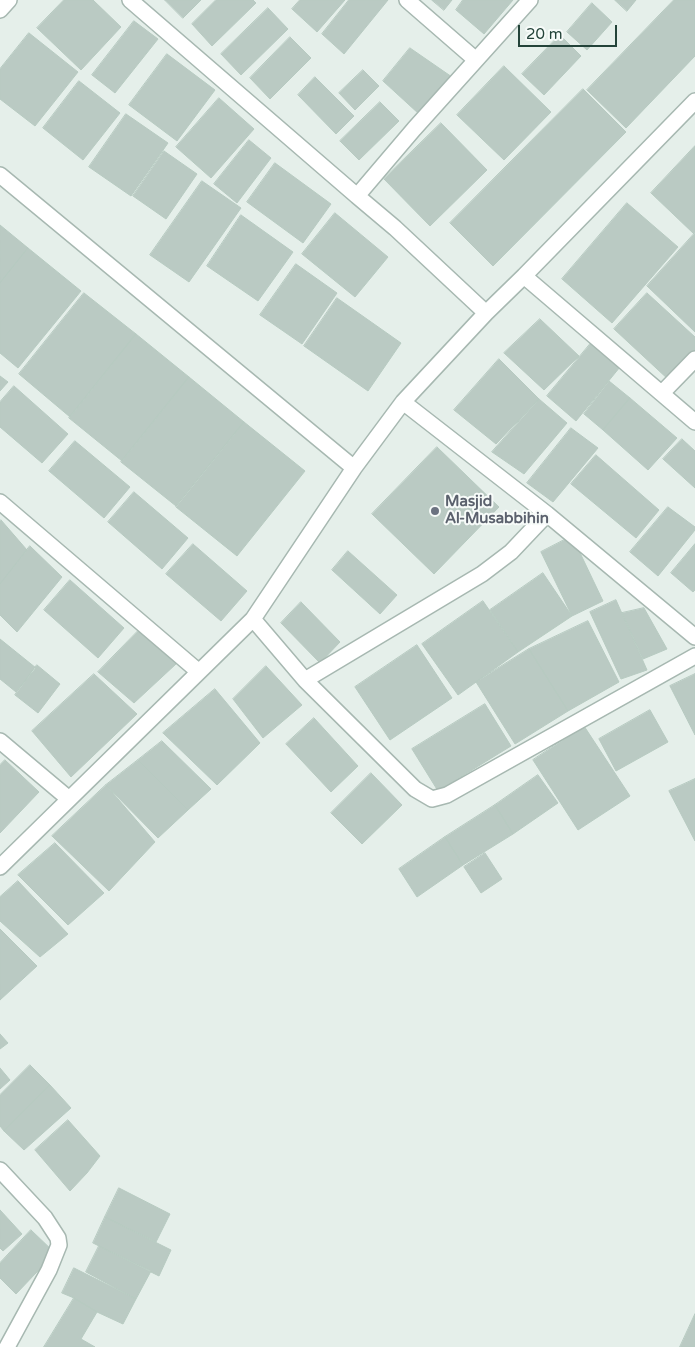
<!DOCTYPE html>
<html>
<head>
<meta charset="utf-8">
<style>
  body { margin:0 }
  #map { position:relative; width:695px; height:1347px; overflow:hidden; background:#e5efea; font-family:"Varela Round",sans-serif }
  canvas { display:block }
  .scale { position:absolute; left:518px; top:25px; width:99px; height:22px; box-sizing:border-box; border:2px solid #234339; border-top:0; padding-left:6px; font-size:15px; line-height:18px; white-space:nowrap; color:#234339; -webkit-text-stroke:4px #f7fbf9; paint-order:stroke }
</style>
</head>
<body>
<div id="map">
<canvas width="695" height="1347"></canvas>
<div class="scale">20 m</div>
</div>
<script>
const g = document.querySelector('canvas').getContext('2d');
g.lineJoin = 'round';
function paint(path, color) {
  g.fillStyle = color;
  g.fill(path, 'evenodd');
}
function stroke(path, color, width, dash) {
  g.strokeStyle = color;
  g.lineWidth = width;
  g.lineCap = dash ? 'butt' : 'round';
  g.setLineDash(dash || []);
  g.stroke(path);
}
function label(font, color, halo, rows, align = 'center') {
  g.font = font + ' "Varela Round",sans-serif';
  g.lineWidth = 4;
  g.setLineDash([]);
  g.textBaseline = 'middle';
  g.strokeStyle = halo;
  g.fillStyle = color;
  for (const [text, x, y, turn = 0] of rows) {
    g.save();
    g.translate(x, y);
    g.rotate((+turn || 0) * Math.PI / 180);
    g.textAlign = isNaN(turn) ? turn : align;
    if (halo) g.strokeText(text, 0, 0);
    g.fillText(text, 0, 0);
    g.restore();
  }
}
const building = new Path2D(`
  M64 0H93L121 27 81 70 37 28Z
  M165 0H201L183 18Z
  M216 0H253L256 3 212 46 192 24Z
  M300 0H345L317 32 292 9Z
  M349 0H388L344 54 322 34Z
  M432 0H452L444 10Z
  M463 0H513L484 34 456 10Z
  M615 0H636L627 11Z
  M674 0H695V56L626 128 587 90Z
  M592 3 612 22 587 50 567 32Z
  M268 8 288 29 241 75 221 54Z
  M134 21 158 39 115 93 92 75Z
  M29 33 78 72 35 126 0 99V69Z
  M560 35 581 56 544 95 522 74Z
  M290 37 311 58 270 99 250 78Z
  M410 48 452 77 419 114 383 81Z
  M167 54 215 90 177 141 129 105Z
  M504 66 551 112 504 160 457 115Z
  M363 70 379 86 355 110 339 93Z
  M315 77 354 116 336 134 298 95Z
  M79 81 120 113 83 160 43 128Z
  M583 89 626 132 493 266 450 223Z
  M219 98 254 129 211 178 176 147Z
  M380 102 399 121 359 160 340 141Z
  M126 114 168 143 131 196 89 167Z
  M441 123 487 170 430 226 384 179Z
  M249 140 271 158 237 203 214 184Z
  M695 146V232L694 234 651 193Z
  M164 151 197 174 166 219 133 196Z
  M275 163 331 204 303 243 247 202Z
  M202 181 241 208 189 282 150 255Z
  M627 203 678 247 612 323 562 279Z
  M335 213 388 257 355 297 302 254Z
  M241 215 293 252 258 301 207 266Z
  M0 225 28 248 0 283Z
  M694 234 695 235V332L647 286Z
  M28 248 81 291 18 368 0 353V283Z
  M296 264 337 293 302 344 260 315Z
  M84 293 136 334 70 417 19 374Z
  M647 293 695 337V354L670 381 614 329Z
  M337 298 401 343 368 391 304 346Z
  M540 319 579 356 544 390 504 353Z
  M136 334 189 377 122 461 69 418Z
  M591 343 620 367 576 421 547 396Z
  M499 359 539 399 496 444 454 410Z
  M0 376 8 382 0 391Z
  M189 377 244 422 176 506 121 462Z
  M609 381 630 398 603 430 584 414Z
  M14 386 68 434 42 463 0 427V402Z
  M630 398 677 438 648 470 603 430Z
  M539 399 567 423 524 474 492 452Z
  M244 422 305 471 237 556 176 507Z
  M571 428 598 448 553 502 527 483Z
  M682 439 695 451V488L663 459Z
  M75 441 130 487 104 518 49 471Z
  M437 447 499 507 434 574 372 514Z
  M596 455 659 510 636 538 571 484Z
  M134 492 188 538 162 569 108 522Z
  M668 507 695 527V530L658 576 630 552Z
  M1 520 27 550 0 584V521Z
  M572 536 603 601 572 616 541 552Z
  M193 544 247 591 221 621 166 574Z
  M695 544V590L693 592 671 573Z
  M30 546 62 577 17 632 0 615V584Z
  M348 551 397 595 380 614 332 570Z
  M543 573 572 616 518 652 490 610Z
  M70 580 124 628 98 658 44 610Z
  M616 600 647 670 621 679 590 612Z
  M483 601 518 652 458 695 422 644Z
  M301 602 340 642 320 663 281 623Z
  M644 608 667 649 643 659 622 613Z
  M588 621 619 682 568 711 529 649Z
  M141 628 176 664 134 703 98 672Z
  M0 639 36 668 16 692 0 679Z
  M417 645 452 698 390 740 355 687Z
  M529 649 568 711 515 744 476 682Z
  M37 665 60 684 38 713 15 695Z
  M266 666 302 705 263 738 233 699Z
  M94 674 137 714 71 777 32 731Z
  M695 674V735L670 686Z
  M215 689 260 743 217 785 163 733Z
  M485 704 511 746 438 791 412 749Z
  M650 710 668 742 616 771 599 739Z
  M314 718 358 766 331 792 286 744Z
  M584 726 630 796 578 830 533 760Z
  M162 741 211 789 188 810 138 760Z
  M5 760 39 792 0 833V765Z
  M138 760 188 810 158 838 106 785Z
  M371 773 402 805 362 844 331 813Z
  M538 775 558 803 513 834 495 805Z
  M695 779V841L669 791Z
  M106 785 155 842 109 891 52 836Z
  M495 805 513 834 463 865 445 837Z
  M445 837 463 865 417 897 399 869Z
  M55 843 104 893 68 925 18 875Z
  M485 853 502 879 481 893 464 867Z
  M18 881 68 934 40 957 0 921V897Z
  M0 929 37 966 0 1000Z
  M0 1034 8 1043 0 1049Z
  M30 1065 50 1085 4 1131 0 1126V1095Z
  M0 1068 10 1080 0 1089Z
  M50 1085 71 1108 24 1150 4 1131Z
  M68 1120 100 1156 87 1173 70 1191 35 1150Z
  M119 1188 170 1214 156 1242 105 1217Z
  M0 1210 22 1234 3 1251 0 1248Z
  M105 1217 171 1250 159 1276 93 1243Z
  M31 1230 55 1253 16 1294 0 1278V1263Z
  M99 1246 151 1271 136 1299 86 1272Z
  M74 1268 136 1299 123 1324 97 1312 74 1298 62 1293Z
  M74 1298 97 1312 81 1339 95 1347H44Z
  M695 1314V1347H680Z`);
const minor = new Path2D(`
  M130 0 357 196
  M407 0 476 60
  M0 10 9 0
  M0 175 354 468 253 619 0 867
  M524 276 695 422
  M486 313 395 228 357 196 414 129 530 0
  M662 393 695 359
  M354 468 403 402 486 313 524 276 695 101
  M0 502 199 672
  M547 514 695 637
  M253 619 305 680 482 574 511 552 547 514 403 402
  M305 680 415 789 432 799 447 795 695 656
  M0 741 69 799
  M0 1170 45 1218 58 1238 59 1245 49 1270 7 1347`);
const markers = [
  [435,511,5,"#6b7280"]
];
const worshipNames = [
  ["Masjid",445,502],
  ["Al-Musabbihin",445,519]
];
paint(building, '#bacac3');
stroke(building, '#b7cac1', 1);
stroke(minor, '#a7b8b1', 18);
stroke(minor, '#fff', 15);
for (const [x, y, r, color] of markers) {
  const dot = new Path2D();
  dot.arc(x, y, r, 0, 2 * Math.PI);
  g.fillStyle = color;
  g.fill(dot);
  stroke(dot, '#f7fbf9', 2);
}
label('bold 15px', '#5b616d', '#f7fbf9', worshipNames, 'left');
</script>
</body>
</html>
